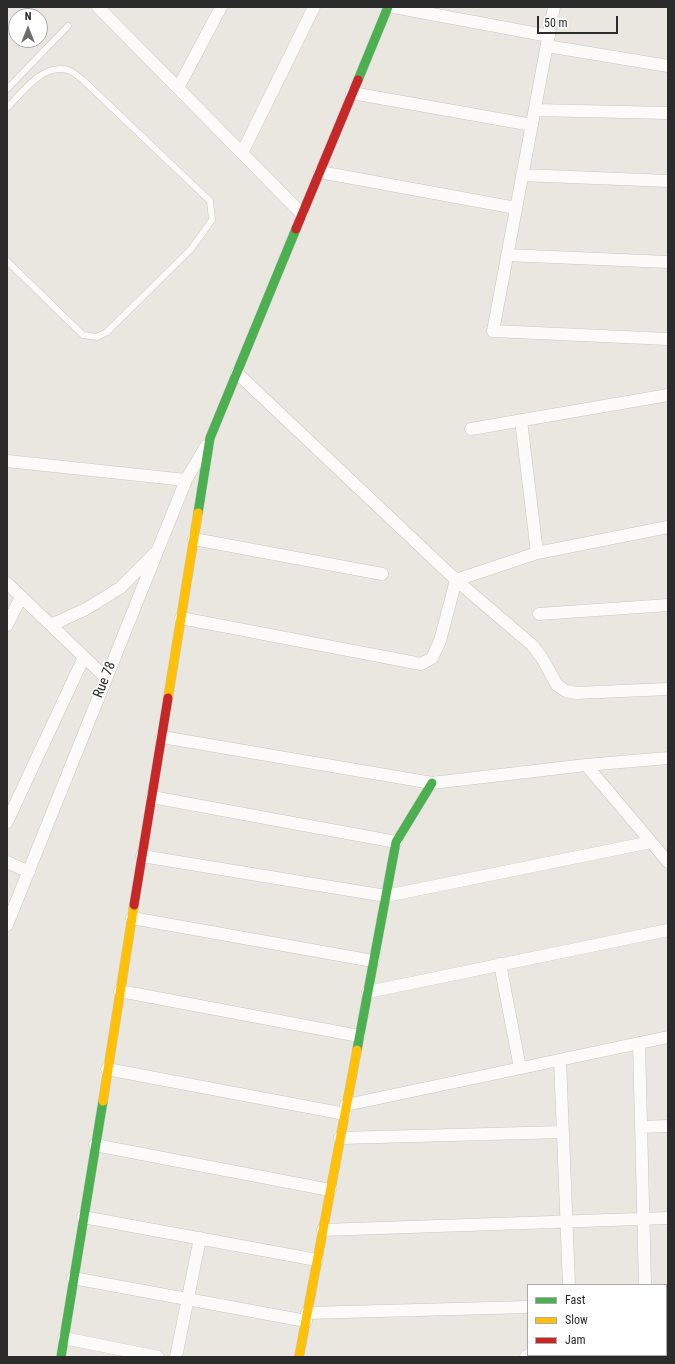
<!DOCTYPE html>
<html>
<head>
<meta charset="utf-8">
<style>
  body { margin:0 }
  #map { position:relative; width:675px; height:1364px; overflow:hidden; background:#e9e7e0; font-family:"Roboto Condensed",sans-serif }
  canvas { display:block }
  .frame { position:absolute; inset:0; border:8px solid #2b2b2b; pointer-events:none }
  .legend { position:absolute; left:527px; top:1284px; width:140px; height:72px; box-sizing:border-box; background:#fff; border:1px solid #aaa; margin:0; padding:5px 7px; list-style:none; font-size:12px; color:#2b2b2b }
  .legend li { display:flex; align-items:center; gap:8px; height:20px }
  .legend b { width:20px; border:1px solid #aaa }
  .north { position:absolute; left:8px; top:8px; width:40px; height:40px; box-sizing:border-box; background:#fff; border:1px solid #aaa; border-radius:50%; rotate:0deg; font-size:11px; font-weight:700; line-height:16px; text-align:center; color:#2b2b2b }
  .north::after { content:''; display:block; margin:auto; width:14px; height:18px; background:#6e6d6a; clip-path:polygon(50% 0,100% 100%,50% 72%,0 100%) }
  .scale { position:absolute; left:537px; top:16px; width:81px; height:18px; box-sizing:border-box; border:2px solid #2b2b2b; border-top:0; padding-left:5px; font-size:12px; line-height:14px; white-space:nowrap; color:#2b2b2b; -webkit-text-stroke:3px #fff; paint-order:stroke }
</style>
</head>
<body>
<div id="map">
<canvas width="675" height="1364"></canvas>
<div class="frame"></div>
<ul class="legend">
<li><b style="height:5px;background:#4caf50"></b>Fast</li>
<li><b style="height:5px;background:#ffc107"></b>Slow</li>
<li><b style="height:5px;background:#c62828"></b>Jam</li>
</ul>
<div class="north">N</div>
<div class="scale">50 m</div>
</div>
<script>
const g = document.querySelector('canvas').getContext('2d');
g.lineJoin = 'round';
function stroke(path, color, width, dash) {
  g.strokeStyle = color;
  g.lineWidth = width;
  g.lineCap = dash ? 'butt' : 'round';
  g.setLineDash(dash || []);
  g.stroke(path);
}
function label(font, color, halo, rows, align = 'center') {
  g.font = font + ' "Roboto Condensed",sans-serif';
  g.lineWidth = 3.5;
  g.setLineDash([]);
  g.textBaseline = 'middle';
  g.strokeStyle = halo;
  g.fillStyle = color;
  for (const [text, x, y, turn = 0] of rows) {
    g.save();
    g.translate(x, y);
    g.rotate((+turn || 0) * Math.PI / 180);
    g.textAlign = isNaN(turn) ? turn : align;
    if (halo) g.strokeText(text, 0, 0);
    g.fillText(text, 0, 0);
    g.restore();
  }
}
const lane = new Path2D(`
  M7 89 68 26
  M7 108C23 92 42 63 68 70 74 72 80 78 84 81L210 201 212 220 191 249 107 332 97 337 83 335 7 261`);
const street = new Path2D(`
  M98 7 302 214
  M394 7 549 36
  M554 7 493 331 668 339
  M547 46 668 66
  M178 88 221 7
  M352 93 532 125
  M535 110 668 113
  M242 153 314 7
  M320 172 516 208
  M522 175 668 181
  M507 255 668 262
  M237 373 456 580 532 645 542 658 557 685 566 691 576 693 668 689
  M521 420 537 553
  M471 429 668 395
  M7 461 186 480
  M194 539 382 574
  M7 583 106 678
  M539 614 668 605
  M181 618 421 664 432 658 440 641 456 580 537 553 668 527
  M7 625 21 597
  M51 625 86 609 120 588 154 554
  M162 737 432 783 586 765 668 758
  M586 765 668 862
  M152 797 396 842
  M7 822 84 657
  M142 856 386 896 651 842
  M7 862 29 872
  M132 918 373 961
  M7 925 186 480 206 446
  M500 964 520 1068
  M120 991 359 1036
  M368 992 668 930
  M639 1043 645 1285
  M560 1060 569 1285
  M107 1069 345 1114
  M346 1105 668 1037
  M641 1127 668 1126
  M340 1138 563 1132
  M95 1145 330 1190
  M83 1217 317 1260
  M323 1230 668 1218
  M73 1278 306 1321
  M666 1303H668
  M307 1313 528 1307
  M64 1338 158 1357
  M647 1355V1357
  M176 1357 200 1238
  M526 1357 528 1355
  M581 1357V1355`);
const fast = new Path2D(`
  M358 80 388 7
  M198 513 210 438 296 229
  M357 1050 396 842 432 783
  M61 1357 103 1101`);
const slow = new Path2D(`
  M168 698 198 513
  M103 1101 134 905
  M299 1357 357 1050`);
const jam = new Path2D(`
  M296 229 358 80
  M134 905 168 698`);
const streetNames = [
  ["Rue 78",105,680,-68]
];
stroke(lane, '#c7c6c6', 7);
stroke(street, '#c7c6c6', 13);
stroke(fast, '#c7c6c6', 10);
stroke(slow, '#c7c6c6', 10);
stroke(jam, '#c7c6c6', 10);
stroke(lane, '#fcfbfa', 6);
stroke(street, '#fcfbfa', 12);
stroke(fast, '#4caf50', 9);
stroke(slow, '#ffc107', 9);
stroke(jam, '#c62828', 9);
label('14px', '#2b2b2b', '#fff', streetNames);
</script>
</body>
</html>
